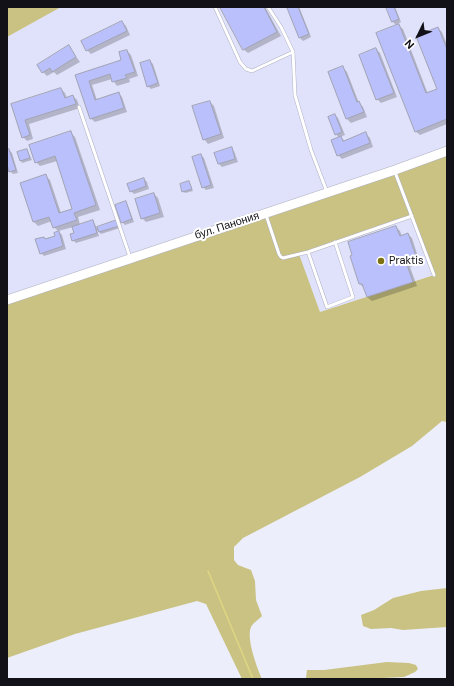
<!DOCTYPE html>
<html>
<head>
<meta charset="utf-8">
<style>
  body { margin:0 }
  #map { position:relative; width:454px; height:686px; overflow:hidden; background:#edeefc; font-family:"DM Sans",sans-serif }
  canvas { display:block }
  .frame { position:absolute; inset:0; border:8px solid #111117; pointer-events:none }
  .north { position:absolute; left:398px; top:16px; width:40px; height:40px; -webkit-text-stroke:3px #fff; paint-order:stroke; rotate:227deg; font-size:11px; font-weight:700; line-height:16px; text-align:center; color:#111117 }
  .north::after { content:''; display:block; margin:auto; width:14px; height:18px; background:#111117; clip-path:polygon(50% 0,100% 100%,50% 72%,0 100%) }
</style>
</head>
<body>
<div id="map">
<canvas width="454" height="686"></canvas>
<div class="frame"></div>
<div class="north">N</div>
</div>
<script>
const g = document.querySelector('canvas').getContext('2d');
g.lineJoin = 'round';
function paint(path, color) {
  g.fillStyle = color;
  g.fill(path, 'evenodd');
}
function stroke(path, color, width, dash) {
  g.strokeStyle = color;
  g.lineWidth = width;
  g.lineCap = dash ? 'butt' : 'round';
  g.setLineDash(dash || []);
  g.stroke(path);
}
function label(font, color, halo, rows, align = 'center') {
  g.font = font + ' "DM Sans",sans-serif';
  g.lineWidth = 4;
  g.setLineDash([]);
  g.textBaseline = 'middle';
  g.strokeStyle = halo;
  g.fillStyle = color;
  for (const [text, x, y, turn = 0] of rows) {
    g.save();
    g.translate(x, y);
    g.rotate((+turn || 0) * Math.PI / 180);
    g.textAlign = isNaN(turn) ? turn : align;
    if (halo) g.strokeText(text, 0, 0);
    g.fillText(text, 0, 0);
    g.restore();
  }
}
const built = new Path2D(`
  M61 7H447V151L7 300V37Z
  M412 216 434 275 320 312 299 254Z`);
const green = new Path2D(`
  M7 7H61L7 37Z
  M447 151V422L442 421 412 446 360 477 243 538 234 547V560L238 565 251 570 255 581 256 600 262 616C259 619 253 623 251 627 246 638 257 668 262 679H242L206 604 197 601 75 634 7 658V300ZM412 216 434 275 320 312 299 254Z
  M447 588V627L403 630 391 628 371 629 363 626 361 615 374 610 393 598 421 591Z
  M387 662 409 663 416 665 418 669 415 672 404 677 383 678H306L307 670H324Z`);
const shadow = new Path2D(`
  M222 7H265L281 36 248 53 243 49Z
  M294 7H298L300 9 311 37 303 41 300 38 289 9Z
  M387 7H395L401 22 397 24 403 29 428 94 438 90V28L442 32 447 45V124L420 135 415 131 397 26 392 21Z
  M122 22 126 26 130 35 91 54 87 50Z
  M69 47 80 62 57 75 54 72 47 76 43 72Z
  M376 49 380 53 397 97 381 103 377 99Z
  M127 51 131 55 138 76 129 79 130 82 117 86 112 79 92 85 97 100 118 93 122 97 127 112 95 122 90 118 76 75 123 60Z
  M150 61 153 64 160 86 151 89 148 86Z
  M343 68 347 72 359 103 363 107 367 117 351 123 347 119 329 73Z
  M61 89 65 93 67 98 73 96 77 100 80 108 29 124 33 139 27 141 23 137 12 105Z
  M210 102 214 106 224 138 208 144 204 139Z
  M335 115 338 118 345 135 340 137 345 141 365 133 370 138 373 147 342 159 338 155 339 138 336 134Z
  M71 133 75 137 100 210 78 217 80 225 93 221 97 228 117 222 120 228 101 234 97 230 99 236 76 243 73 240 75 233 73 227 58 231 54 227 52 221 38 226 34 222 22 184 46 176 50 180 61 213 73 209 57 161 40 166 36 162Z
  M231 148 234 151 238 162 222 167 219 164 215 154Z
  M9 150 12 153 18 173 13 174 10 171 7 162V151Z
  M27 150 32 160 22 163 18 153Z
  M201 155 204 158 214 188 206 190 203 187Z
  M144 179 147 182 149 189 134 194 131 191Z
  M189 182 193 191 185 193 183 191Z
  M154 194 158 198 164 217 146 222 142 218Z
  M125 202 128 206 134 222 125 225 122 222Z
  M396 227 400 231 402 236 408 234 412 238 420 263 410 267 417 286 372 301 367 297 364 288 360 284Z
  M59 232 62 235 66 249 44 256 41 253 44 238 46 240 56 237Z`);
const stream = new Path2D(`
  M208 571 253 679`);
const building = new Path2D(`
  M220 7H264L277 32 243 50Z
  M291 7H298L309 34 299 38 287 8Z
  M386 7H394L399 19 392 22Z
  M122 21 127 31 86 51 81 41Z
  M399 24 426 93 437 89 416 36 438 27 447 49V119L415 132 376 33Z
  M69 45 76 57 52 72 50 68 42 73 37 65Z
  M376 48 394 93 376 100 359 55Z
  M127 50 135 72 125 75 127 78 112 82 110 74 89 81 95 100 119 92 124 108 90 119 75 75 121 60 119 52Z
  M150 60 158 83 147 87 140 63Z
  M343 66 357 102 359 101 364 112 346 119 328 72Z
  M61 88 65 98 73 95 76 104 25 120 30 135 22 138 11 104Z
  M210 101 221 134 203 140 192 106Z
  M335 114 342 132 335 135 328 117Z
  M71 131 96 205 74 213 77 220 53 228 49 217 33 222 20 183 46 174 59 213 72 209 55 156 35 163 29 145Z
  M366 132 370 143 337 156 331 140 341 136 343 141Z
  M232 147 235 159 218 164 214 153Z
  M9 149 16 170 9 172 7 165V150Z
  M27 149 30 158 20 161 17 152Z
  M201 154 211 185 202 188 192 157Z
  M144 178 146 186 130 192 127 184Z
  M189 181 192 189 182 192 180 184Z
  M154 193 160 213 141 219 135 199Z
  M126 201 132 219 121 223 115 205Z
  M93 220 97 233 72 241 70 234 74 233 72 227Z
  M117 220 119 226 99 232 97 227Z
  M396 226 400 236 408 233 417 259 406 262 413 282 367 297 362 284H359L350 256 352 255 348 242Z
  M59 231 63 246 40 254 35 239 44 237 45 239 55 236 54 233Z`);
const service = new Path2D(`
  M215 7 240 62 246 69 252 71 293 52
  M268 7 281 27 293 52 295 95 311 150 327 192
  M79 107 130 257
  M395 172 434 275
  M266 215 279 254 281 257 283 258 308 252 412 216
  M308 252 327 307 353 297 335 242`);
const primary = new Path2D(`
  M7 300 395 170 447 151`);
const markers = [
  [381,261,4,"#7c7212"]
];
const streetNames = [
  ["бул. Панония",227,226,-18]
];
const poiNames = [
  ["Praktis",389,261]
];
paint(built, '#e0e2fb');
paint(green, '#c9c282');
paint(shadow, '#0003');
stroke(stream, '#e0d682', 1.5);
paint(building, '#bac0fc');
stroke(building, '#a2a4b4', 1);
stroke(service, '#afb1c1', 4);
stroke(primary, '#afb1c1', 10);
stroke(service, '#fff', 3);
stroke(primary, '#fff', 9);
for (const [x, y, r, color] of markers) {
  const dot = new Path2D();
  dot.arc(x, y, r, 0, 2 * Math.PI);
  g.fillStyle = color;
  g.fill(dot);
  stroke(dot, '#fff', 1.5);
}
label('11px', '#111117', '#fff', streetNames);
label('11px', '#111117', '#fff', poiNames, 'left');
</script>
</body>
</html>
